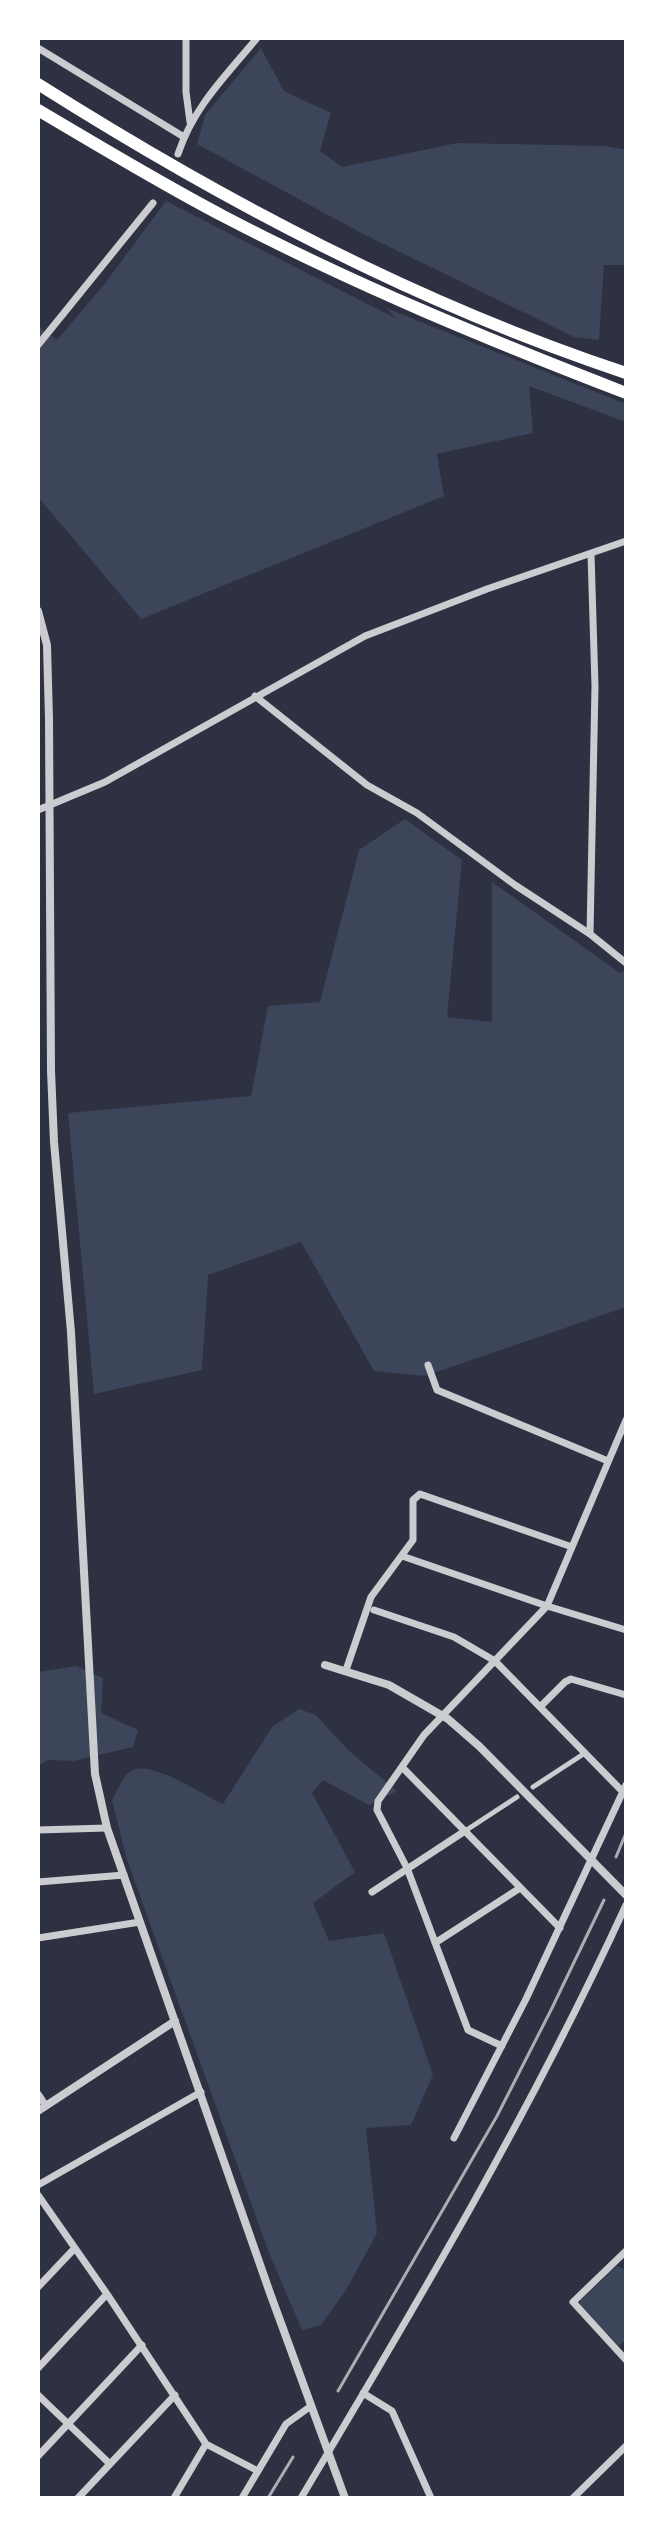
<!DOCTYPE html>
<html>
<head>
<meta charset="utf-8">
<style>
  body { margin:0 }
  #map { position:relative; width:664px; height:2536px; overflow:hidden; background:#2d3142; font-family:Helvetica,sans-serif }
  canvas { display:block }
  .frame { position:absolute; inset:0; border:40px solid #fff; pointer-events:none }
</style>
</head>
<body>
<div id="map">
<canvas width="664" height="2536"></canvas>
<div class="frame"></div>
</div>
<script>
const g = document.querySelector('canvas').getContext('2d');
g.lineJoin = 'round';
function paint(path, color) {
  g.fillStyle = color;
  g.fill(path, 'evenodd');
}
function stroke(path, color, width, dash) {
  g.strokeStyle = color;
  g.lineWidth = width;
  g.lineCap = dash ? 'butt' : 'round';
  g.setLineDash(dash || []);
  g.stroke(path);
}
const green = new Path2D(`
  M261 48 284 91 331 113 320 151 342 167 457 143 605 146 626 150V265H604L599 340 574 337 363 234 197 144 205 115Z
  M166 201 397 319 386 308 626 404V422L529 386 533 433 437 454 444 496 141 619 38 497V326L57 340 103 286Z
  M405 819 462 860 447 1017 492 1022V882L620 973 626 970V1307L425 1376 374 1371 301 1242 208 1275 202 1370 94 1394 68 1113 251 1096 268 1006 320 1002 359 850Z
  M76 1666 103 1678 101 1713 138 1730 133 1747 73 1761 48 1760 38 1766V1672Z
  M299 1709 316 1715 349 1751 397 1791 369 1805 323 1780 312 1793 355 1872 313 1903 329 1941 384 1933 433 2075 411 2125 366 2128 377 2233 346 2290 321 2325 302 2330 269 2253 127 1860 112 1800C117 1792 122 1778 129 1772 149 1757 202 1795 223 1804L272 1727Z
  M617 2266 626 2270V2339L619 2346 580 2306V2301Z`);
const pedestrian = new Path2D(`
  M533 1787 585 1753
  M465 1831 517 1797`);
const minor = new Path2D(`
  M186 38V92L190 122
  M38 48 184 137
  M178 154C194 106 225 77 257 38
  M38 345 153 203
  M255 696 367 785 417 813 515 885 590 934 626 963
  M38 810 105 782 365 636 487 589 626 541
  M590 934 595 686 591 554
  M428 1365 437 1390 608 1461
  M402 1556 547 1606 626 1630
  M374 1610 454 1637 495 1661 623 1792
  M346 1670 371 1597 413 1540V1500L420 1494 572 1547
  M540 1707 565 1682 571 1679 626 1695
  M402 1767 560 1928
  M38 1830 107 1828
  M38 1882 124 1875
  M372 1892 465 1831
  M38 1938 140 1922
  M435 1943 520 1888
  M502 2046 468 2030 407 1868 377 1810 378 1801 424 1735 547 1606 626 1420
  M38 2094 46 2106
  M454 2138 526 1999 626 1785
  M38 2185 201 2092
  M38 2195 107 2294 206 2444 258 2471
  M626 2251 573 2302 626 2360
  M38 2287 74 2249
  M38 2368 107 2294
  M363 2393 392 2411 431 2498
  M38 2395 110 2464
  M38 2456 142 2345
  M78 2498 175 2395
  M174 2498 206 2444
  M242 2498 286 2424 311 2406
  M301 2498C417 2304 532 2110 626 1905
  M573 2498 626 2446`);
const tertiary = new Path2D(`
  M38 611 47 645 49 719 51 1071 54 1142 71 1332 95 1774 107 1828 270 2293 345 2498
  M325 1665 389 1685 448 1719 479 1746 626 1895
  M38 2111 175 2021`);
const motorway = new Path2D(`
  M38 84C223 201 418 304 626 373
  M38 110C99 146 160 183 223 216 353 284 489 340 626 393`);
const rail = new Path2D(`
  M616 1857 626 1833
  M338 2391 497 2116 552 2008 604 1900
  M268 2498 293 2457`);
paint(green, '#3c4559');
stroke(pedestrian, '#caccd0', 5);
stroke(minor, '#caccd0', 7);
stroke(tertiary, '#caccd0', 8);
stroke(motorway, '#fff', 12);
stroke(rail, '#abadb3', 3);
</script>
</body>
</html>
